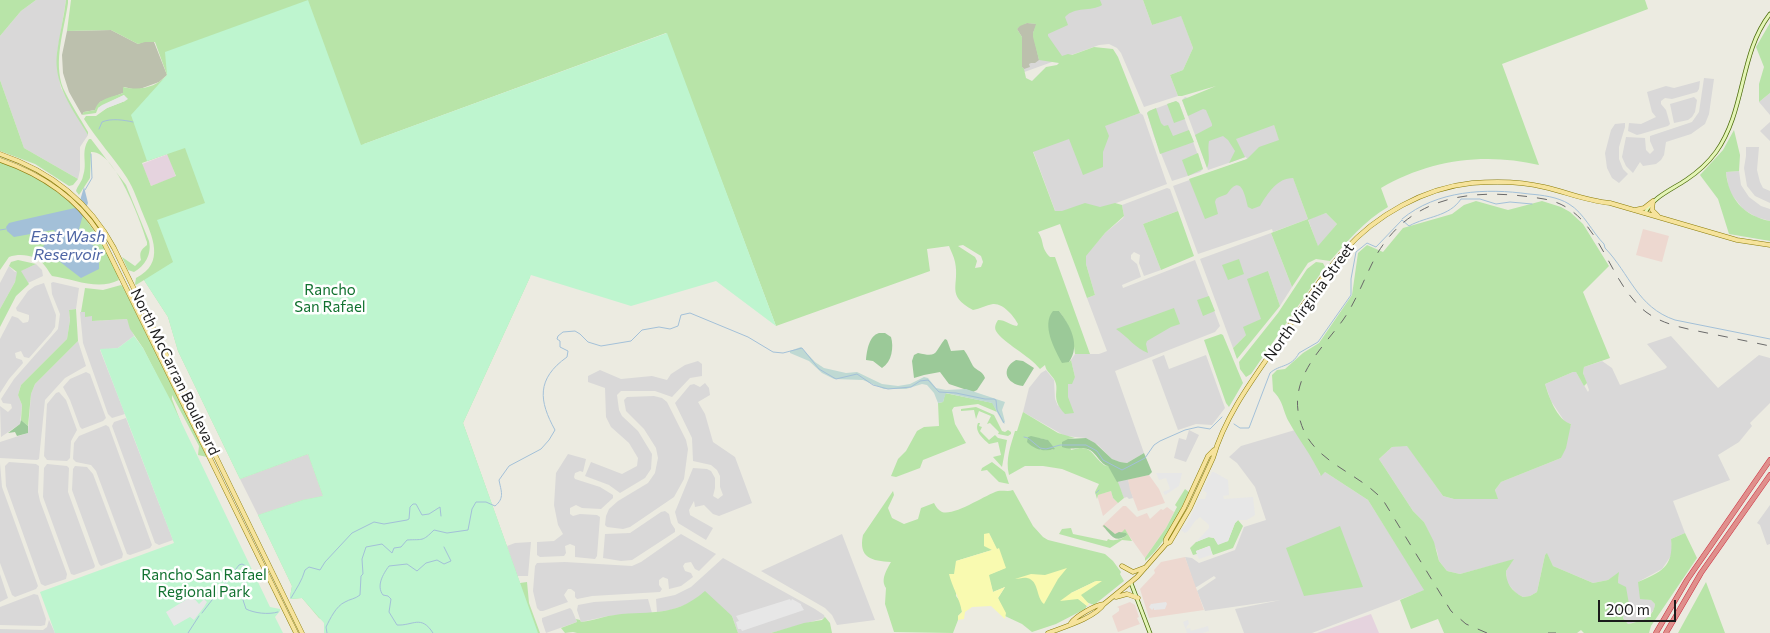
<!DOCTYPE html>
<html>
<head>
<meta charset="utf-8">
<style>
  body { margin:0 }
  #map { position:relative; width:1770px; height:633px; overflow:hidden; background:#ecebe1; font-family:Commissioner,sans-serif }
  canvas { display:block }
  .scale { position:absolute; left:1598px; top:600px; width:78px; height:22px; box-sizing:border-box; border:2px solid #1b1b1b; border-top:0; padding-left:6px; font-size:15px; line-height:18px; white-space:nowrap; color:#1b1b1b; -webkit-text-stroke:4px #fff; paint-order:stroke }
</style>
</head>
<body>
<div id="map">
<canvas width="1770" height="633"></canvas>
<div class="scale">200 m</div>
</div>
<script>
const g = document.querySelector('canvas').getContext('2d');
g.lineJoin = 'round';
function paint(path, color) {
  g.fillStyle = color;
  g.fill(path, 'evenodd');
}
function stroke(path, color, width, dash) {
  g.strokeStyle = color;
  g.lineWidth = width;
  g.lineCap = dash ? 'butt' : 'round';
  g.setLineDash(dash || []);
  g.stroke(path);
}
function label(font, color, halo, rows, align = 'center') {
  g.font = font + ' Commissioner,sans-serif';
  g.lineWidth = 5;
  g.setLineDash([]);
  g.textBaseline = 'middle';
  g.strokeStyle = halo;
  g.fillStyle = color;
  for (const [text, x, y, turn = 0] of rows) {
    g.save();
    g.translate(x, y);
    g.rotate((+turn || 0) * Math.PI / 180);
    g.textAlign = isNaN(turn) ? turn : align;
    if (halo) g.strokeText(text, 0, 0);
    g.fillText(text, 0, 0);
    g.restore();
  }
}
const residential = new Path2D(`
  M36 0H66L57 54V68L61 88 88 135 80 147V170L78 179 24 148 0 80V36L21 11Z
  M975 0H1143L1152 25 1181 15 1193 48 1183 70 1170 75 1178 96 1144 107 1121 53 1117 48 1109 44 1099 45 1005 79Z
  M1704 78 1714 79 1709 114 1705 124 1691 134 1666 142 1664 155 1661 160 1656 164 1643 166 1640 162 1633 173 1626 166 1622 157 1626 137 1645 138 1646 150 1650 154 1654 150 1650 141V136L1692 122 1699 112Z
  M1700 81 1699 89 1697 92 1672 99 1665 98 1661 101V104L1666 110 1670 124 1668 126 1641 134 1637 135 1628 131 1629 123 1641 124 1656 117 1652 112 1647 92 1666 86 1674 88Z
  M1770 93V115L1759 102Z
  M1185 97 1274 125 1308 219 1326 213 1337 224 1318 247 1308 219 1273 232 1272 229 1198 254 1173 186 1247 159 1246 157 1208 170 1182 100Z
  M1694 97 1697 100 1695 112 1692 117 1688 120 1674 123 1670 104Z
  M1176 101 1179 103 1203 169 1200 172 1172 181 1154 136 1147 113 1149 111Z
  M1140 113 1143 115 1167 184 1060 224 1033 151Z
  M1770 122V141L1760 131Z
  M1625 123V127L1619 147V159L1623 169 1628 174 1619 183 1612 178 1607 168 1605 153 1611 130 1615 124Z
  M1746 147H1759L1757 170 1760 182 1763 188 1770 191V203L1755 196 1747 186 1744 168 1746 156Z
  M1739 171 1741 185 1749 197 1761 206 1770 209V221L1756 217 1743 209 1729 191 1726 172Z
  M1167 188 1170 189 1178 211 1143 224 1161 270 1144 276 1139 263 1140 255 1134 252 1131 255V259L1137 264 1141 277 1122 285 1123 288 1195 260 1220 326 1215 332 1115 371 1144 453 1127 463 1119 462 1112 459 1098 445 1086 438 1065 436 1023 412 1029 388 1041 373 1046 370 1054 380 1055 399 1058 406 1068 397V384L1075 377 1071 360 1075 354H1099L1107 351 1087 298 1095 295 1086 264 1085 256 1105 233 1123 218 1124 216 1122 205Z
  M1271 233 1292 287 1280 306 1268 271 1261 320 1233 348 1200 259Z
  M36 264 42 270 43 276 28 283 20 271Z
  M9 266 15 272 18 271 15 282 0 309V283Z
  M53 282 79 288 76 309 69 310 70 320 67 339 21 385 18 395 22 405 20 424 1 437 0 406 8 412 12 408 11 404 3 403 1 399 14 379 58 329 60 314 52 294 51 283Z
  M44 283 56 315 55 327 51 333 29 358 24 357 21 351 15 353 16 358 22 360 23 363 9 379 0 393V339L12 316 18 318 23 323 28 322 29 319V315L17 311 16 308 28 291 35 286Z
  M80 312H85L92 316 93 321 127 319 134 336 118 348 100 350 125 414 112 418 108 414 83 343Z
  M1671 336 1718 388 1759 355 1770 358V403L1750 423 1752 426 1739 442 1718 455 1730 480 1673 501 1685 533 1671 539 1673 553 1662 569 1638 582 1645 599 1651 600 1655 604 1654 609 1647 619 1628 624 1623 618 1624 611 1629 604 1618 583 1619 573 1608 580 1593 583 1553 566 1547 554 1545 555 1537 592 1530 596 1523 597 1517 594 1507 583 1506 571 1513 560 1460 574 1447 571 1439 561 1437 551 1424 522 1413 511 1379 459 1392 447 1407 445 1443 496 1454 499H1497L1495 490 1501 482 1561 458 1571 424 1565 422 1551 401 1545 384 1573 372H1576L1588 392 1589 390 1583 373 1584 367 1602 361 1612 368 1620 385 1665 369 1667 367 1647 344Z
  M78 341 86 366 65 378 45 400 39 459 37 460 0 458V442L28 433 31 394 35 384Z
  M1164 355 1169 369 1206 355 1225 408 1212 425 1196 424 1178 430 1152 360Z
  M698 361 702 364V376L690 378 672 397 655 391H621L617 395 619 410 622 416 638 431 652 454 651 469 645 478 620 493 609 485 585 476 591 462 622 474 637 466 638 458 629 443 611 427 606 417 605 388 588 382V376L600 370 621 379 652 376 667 380 671 374 685 365Z
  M86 372 90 374 106 418 103 421 82 429 80 427 70 400 63 387 70 379Z
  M705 383 709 388 710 395 698 402 705 414 713 442 735 457 752 503 719 516 713 514 704 505 695 507 694 501 689 510 690 515 713 528 706 540 678 523 675 512 693 468 707 469 711 471 715 478V488L713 496 718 499 723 495 720 487V476L717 470 711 465 693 461 692 438 675 403 690 385 694 384 700 387Z
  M59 392 66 400 77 430 71 441 70 458 67 461 47 460 44 456 47 404 56 393Z
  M654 396 662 398 667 402 686 440 688 449 684 479 674 497 630 527 623 529 607 527 605 525 606 516 609 509 618 501 648 483 655 473 658 458 656 448 644 429 626 411 624 400 627 397Z
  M126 418 173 540 159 545 155 543 112 426 114 422Z
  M106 425 109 427 152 545 150 548 130 555 127 554 96 471 91 465 76 462 73 459 74 443 79 436Z
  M1189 430 1199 435 1186 462 1174 458 1179 438 1186 440Z
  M1295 430 1316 464 1320 475 1325 472 1368 500 1425 590 1312 633H1244L1235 609 1281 600 1205 611 1197 591 1216 578 1214 576 1195 588 1185 557 1192 558 1199 563 1235 550 1244 527 1266 520 1255 487 1237 463 1229 457 1241 446Z
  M308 454 323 496 303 500 258 515 240 479Z
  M568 454 586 459 583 472 580 471 575 473 574 477 575 479 600 487 613 495V498L601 509 582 508 576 505 570 508V514L573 516 580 514 597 515 600 517 597 556 595 559 575 557V546L570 544 565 546 566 553 564 556 540 557 537 555V542L554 541 563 534 558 525 554 505 556 473Z
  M9 462 36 464 39 466 38 492 40 501 67 574 66 579 45 586 41 584 6 486 5 466Z
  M0 463 2 487 38 586 36 589 15 597 12 595 0 563Z
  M47 464 67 466 69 468 68 492 95 566 94 568 74 575 71 574 43 497 44 468Z
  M75 466 87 467 93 474 123 554 122 558 101 566 99 564 72 490 73 469Z
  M1128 479 1133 498 1129 499 1127 497 1124 498 1117 482Z
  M1770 505V544L1767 545 1760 525 1757 523Z
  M665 511 669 514 671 523 675 529V532L632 560 621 561 603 558 605 534 630 533 661 512Z
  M681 534 716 554 699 571 695 569 691 562 685 563 683 566 685 571 691 573 693 577 681 586 669 589 668 579 663 577 659 580V585L662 589 660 592 592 596 577 599 575 597V592L571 589H568L564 595 568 602 543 611H540L537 608 533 591 535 566 537 563 565 562 632 566 641 562Z
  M842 534 875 620 837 625 832 615 825 608 761 571Z
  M531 542 528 576H517L507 546 515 543Z
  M723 558 815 609 824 615 825 618 771 633H738L732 616 697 599 685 605 671 610 657 612 656 599 675 595 691 587Z
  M0 574 8 598 0 602Z
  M34 594 38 595 46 619 45 625 41 626 0 625V607Z
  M648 599 652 613 608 616 581 622 577 610 578 605 594 602Z
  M570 608 572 610 577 622 546 633 542 621V618Z
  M49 620 55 633H0V629L43 630 47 627Z`);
const commercial = new Path2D(`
  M1643 229 1669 236 1662 262 1636 255Z
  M1149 475 1159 489 1165 503 1138 511 1130 490 1128 479Z
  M1111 491 1113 498 1118 503 1103 516 1097 495Z
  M1123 506H1126L1137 517 1147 513 1150 519 1161 509 1163 510 1167 507 1174 512 1166 528 1145 558 1125 530 1116 539 1102 526Z
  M1185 557 1204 610 1149 618 1140 589 1155 573 1154 570 1161 562Z
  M1130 602 1135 605 1139 617 1137 618 1140 624 1118 632 1112 616 1119 611V608L1117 607Z`);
const industrial = new Path2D(`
  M168 154 176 177 151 186 142 164Z
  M1371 614 1379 633H1317Z`);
const construction = new Path2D(`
  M1027 23 1037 24 1033 33 1039 60 1035 63H1031L1029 64 1030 67 1024 69 1022 67V37L1017 29 1020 25Z
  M111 30 138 44 145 41 154 42 167 75 159 82 137 90 124 87 123 93 100 102 95 110 84 112 82 115 69 92 63 73 62 55 67 31Z`);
const grass = new Path2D(`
  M0 0H36L21 11 0 36Z
  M66 0H68V3C64 31 53 61 63 88 70 103 80 118 88 132V135C73 110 53 84 57 53 59 35 64 18 66 0Z
  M71 0H1100L1102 5C1091 12 1075 6 1065 17L1068 25 1048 34V36L1062 56 1068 54 1072 55 1094 47 1113 49 1118 57 1140 113 1105 126 1109 136 1103 152V167L1083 175 1069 139 1033 152 1055 211H1062L1085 203 1100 207 1115 203 1122 205 1124 216 1105 233 1086 256V264L1095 295 1087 298 1060 224 1038 232C1045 242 1040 247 1050 257H1055L1090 354H1075C1073 335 1070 326 1059 311L1069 362 1071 360 1075 377 1072 384H1068V397L1074 413 1065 414C1049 397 1061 391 1054 379 1050 373 1046 371 1045 365L1040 369C1029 355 1003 343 996 331 994 327 996 323 998 320 1006 320 1010 325 1017 326L1018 324C1014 316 1003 303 993 304 986 305 980 309 973 310 945 295 960 286 955 262 954 257 951 251 949 246L927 249 930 271 776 326 666 33 364 144 530 277 463 423 520 583 527 582 529 603 540 633H343L319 618 302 598 291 599 290 597 292 586 258 515 303 500 323 496 308 454 240 479 178 351 168 317 144 280 136 285 135 284 136 278C166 263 152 236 143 214 138 202 134 189 127 178 114 158 97 140 84 119L86 116H96L107 108 125 101 124 95 98 108 96 113 82 115 84 112 95 110C98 98 113 97 123 93V87C141 91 156 87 167 75L155 42H145L138 44 111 30 67 31ZM1027 23 1036 24 1033 33V37L1039 60 1059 63 1057 65 1046 67 1032 81 1026 78 1024 69 1022 67V37L1017 29 1020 26ZM167 154 176 176 151 186 142 163ZM963 245 981 256 983 262 981 267 975 268 977 261 975 257 958 246Z
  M1143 0H1645L1648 9 1502 64 1539 165C1485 152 1428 160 1381 188L1388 207C1364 221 1348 241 1330 261L1316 259 1308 263 1292 287 1271 233 1308 219 1293 178C1277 178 1268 193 1260 206L1252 209 1248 207C1246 201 1243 179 1233 187 1230 189 1229 192 1227 194 1223 196 1220 196 1216 199L1215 202 1218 214 1205 219 1189 179 1247 159 1259 147 1279 140 1274 125 1236 139 1245 157 1229 163 1235 151 1228 140 1223 136 1209 141C1207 150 1211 160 1207 168L1195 135 1212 126V124L1206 110 1203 109 1188 116 1182 100 1216 86 1182 96H1178L1170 75 1183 70 1193 48 1181 16 1152 25ZM1326 213 1337 224 1318 246 1308 220Z
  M1770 23V93L1759 102V84L1764 67 1756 47Z
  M0 80 24 148 78 179 73 185 69 186 35 164 0 151Z
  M1176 101 1179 103 1185 119 1174 123 1167 104Z
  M1156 108 1161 123 1164 126 1168 125 1173 136 1189 130 1194 142 1160 154 1147 113 1149 111Z
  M1734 130 1740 155 1739 171 1726 172C1728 198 1744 216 1770 221V241L1729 234 1718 199 1700 175 1723 150Z
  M89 139H91L126 185 149 241C152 254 145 266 134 272L128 270 122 257 135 266 141 260C139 252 141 250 147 245V242C141 222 115 150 91 152L90 178 79 195 76 191C77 186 82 182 83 176 88 163 80 152 89 139Z
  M1198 153 1203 169 1188 176 1182 160Z
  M0 162C50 181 84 206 108 255 112 263 117 271 119 280 98 291 74 279 52 276 49 273 48 269 45 266 37 255 21 253 9 257L0 270Z
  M1476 201 1508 210 1542 201 1561 207 1570 212 1583 224 1609 266 1583 292 1610 358 1584 367 1583 373 1587 383 1584 386 1576 372H1573L1545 384C1549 397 1557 420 1571 424L1566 448 1561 458 1501 482 1495 490 1498 499H1454L1443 496 1407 446 1392 447 1379 459 1413 511 1424 522 1434 542 1439 561 1447 571 1460 574 1514 559 1506 571C1506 583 1511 591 1523 597L1530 596 1537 592 1545 555 1547 553 1553 566 1593 583 1608 580 1619 572 1618 583 1626 587 1629 604 1624 611 1623 618 1628 624C1641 621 1653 619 1655 604L1651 600 1640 599 1638 582C1661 572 1674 567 1671 539L1685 533 1697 558 1651 626 1649 633H1584L1581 630 1577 633H1444L1438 619 1411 629 1400 600 1424 590 1368 500 1325 472 1321 476C1312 456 1299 440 1289 422 1282 409 1284 402 1273 391L1272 375 1277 370 1285 369 1303 353 1319 343 1352 295 1358 253 1367 245 1383 252 1403 228 1452 214 1464 205Z
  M1178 211 1194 256 1161 270 1143 224Z
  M1239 259 1244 274 1228 280 1222 265Z
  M18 260 36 264 21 271 29 284 16 296 0 327V309L15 282 17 272 9 266 11 262Z
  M1316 262 1323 263 1325 267 1251 374 1246 377 1240 369 1239 362 1278 313 1307 269Z
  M1268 271 1280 306 1237 359 1233 348 1246 335 1243 327 1261 319 1247 279Z
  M121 285 123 287 207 457 198 455 199 446 172 395V399L183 428 143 348 130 329 127 319 92 321V316L85 317V312H81L85 288 103 290Z
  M1209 296 1215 311 1203 316 1197 300Z
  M1174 308 1180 324 1171 327 1147 341 1146 344 1148 353C1136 349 1127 336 1116 329Z
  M76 309 78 341 35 384 31 394 28 426 21 420 22 405 18 395 21 385 67 339 70 320 69 310Z
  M1221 334 1223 335 1243 383 1229 407 1226 403 1204 340Z
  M945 393 993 403 997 412 978 404 954 407 952 410 955 424 966 443 923 460 920 468 896 477 891 476 898 459 906 451 917 431 924 427 939 426 938 403 943 402Z
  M976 407 994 415 1002 431 1005 432 1008 430 1011 432V434L1008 436 998 434 999 432 990 423 987 424 991 416 979 411 976 419 974 410 961 411V409Z
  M1023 412 1058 433 1075 438 1068 439 1071 450C1092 443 1091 455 1104 465 1105 466 1107 465 1108 466 1116 473 1120 488 1124 498L1118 503 1113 498 1111 491 1098 495 1097 499 1095 492 1099 484 1062 469 1043 466H1025L1009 475C1005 459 1011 445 1015 431H1017ZM1039 438 1047 440 1053 450H1040Z
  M978 423H980L979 426 982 427 980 431 989 440 995 435 998 438 1007 440 1002 467 993 457 1001 455 998 442 989 444C984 439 974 432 978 423Z
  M992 462 1005 472 1009 484 999 482 987 470 981 471 982 468Z
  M1185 489 1189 492C1177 516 1166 544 1145 561V558L1166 528 1177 507 1175 505Z
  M1013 490 1033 526 1043 537 1048 540 1105 554 1113 561 1121 572 1120 574 1124 581 1094 605 1086 602 1080 595 1096 581 1071 593 1087 606 1085 609 1056 624 1032 632 1022 624 1005 616 998 598 1005 587 993 592 988 575 1005 568 989 533 992 550 956 561V596L961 603 962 612 958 616V620L953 633 894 632 885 604 886 588C880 580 887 569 891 562 872 561 858 558 863 535L893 491 894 495 888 508 892 518 904 524 918 519 921 508 934 503C936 507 938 510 942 512 955 516 985 495 998 491 1003 490 1008 492 1013 490Z
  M1238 520 1243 526 1233 548 1213 555 1209 546 1196 551 1197 554 1193 555 1190 548 1196 542 1208 537 1214 538 1218 544 1228 541 1235 523Z
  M1340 526 1363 587 1304 596 1286 548Z
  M1071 528 1073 534 1107 541 1108 539C1114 542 1122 539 1127 535L1121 533 1125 529 1132 541 1122 540 1110 548 1059 534 1062 529Z
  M1706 582 1725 633H1678Z
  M705 591 732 616 738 633H577L573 632 565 633 561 628 577 622 576 619 580 620 581 622C590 621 599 618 608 616 646 609 672 620 705 591Z
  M825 617 830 623 832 633H771L804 623 822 620Z`);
const forest = new Path2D(`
  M1053 311H1059C1070 325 1081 345 1069 362L1062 363C1055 350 1041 325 1053 311Z
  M879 333H885L891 337C894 347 892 362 882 368L873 361 866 360C867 350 869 336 879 333Z
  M945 339 947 340 951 351 964 350C968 355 970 361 973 366 977 371 983 371 985 378L977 390 973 392 949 384 940 372 924 375 914 378 912 361 914 355 918 353C939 358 934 352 945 339Z
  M1016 360 1023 361 1034 368 1023 386C1006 384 1000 369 1016 360Z
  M21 420 28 426V433L17 436 15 432 8 433 20 424Z
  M1031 436 1048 440 1055 449C1044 452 1035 450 1027 442L1028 437Z
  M1086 438 1095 443 1112 459 1120 462 1127 463 1144 453 1152 472 1149 475 1117 482 1108 466C1100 464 1097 454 1090 450 1080 445 1074 451 1062 447V442L1068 439Z
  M1104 525 1115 534 1119 532 1126 533 1127 535C1115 544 1111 535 1103 526Z`);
const wetland = new Path2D(`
  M801 347 815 362 824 368 846 373 857 372 882 384 898 386 910 384 924 377 928 378 936 388 946 390 966 389 1005 402 1002 410 1005 422 1003 423 992 403 946 393 943 402 938 403 934 393 927 385 922 384 906 389H884L863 380 834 379 822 373 809 361 790 353V351Z`);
const sand = new Path2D(`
  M989 533 997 549 999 548 1006 568 989 575 993 592 1005 587 998 598 1006 613 1005 619 991 606 972 607 965 612 964 619 958 620V616L962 612C960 599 952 587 949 574H954L956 561 992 550 984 546V534Z
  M1067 568 1058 579 1044 604C1036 598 1039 580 1027 578 1024 577 1018 579 1015 579L1031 574 1045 575Z
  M1096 581H1102L1081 595 1089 604 1087 606 1078 599 1060 601 1071 593Z`);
const park = new Path2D(`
  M308 0 361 145 667 33 776 326 716 281 631 306 531 275 463 423 538 633H324V623L302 598 291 599 290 597 292 586 258 515 303 500 323 496 308 454 240 479 178 351 168 317 144 280 173 262 157 220 205 203 185 148 147 161 131 115 167 75 165 52Z
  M134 336 143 348 172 403 270 607 280 609V611L275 617 283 633H55L40 592 174 543 100 349 118 348Z`);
const parking = new Path2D(`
  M124 95 128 99 125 101 107 108 100 112 98 108 102 105Z
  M1212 472H1214L1228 480 1229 495 1223 496 1224 499 1253 497 1255 515 1247 520H1238L1235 523 1228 541 1218 545 1214 538 1209 537 1196 542 1209 528V525L1200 517 1195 521 1188 531 1185 533 1181 530 1187 524 1199 499H1205L1207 493 1203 490Z
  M1156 473H1182L1179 486 1165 495 1163 492 1170 489 1166 478 1159 480Z
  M1210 546 1212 554 1211 555 1199 559 1197 555 1193 556 1197 554 1196 551Z
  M192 596 199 604 204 599 207 602 204 607 194 620 190 617 174 626 166 612Z
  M790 599 791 601 792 599 801 604V605L804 610 742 631 741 629H738L736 622 739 621 736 616Z
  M1166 602 1167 604 1165 609 1154 610V608L1152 610 1149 607 1151 604Z
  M1188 620 1189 624 1187 626 1186 629 1190 628 1191 631 1208 626 1209 631 1203 633H1187L1183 622Z`);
const water = new Path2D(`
  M84 187 88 203 83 215 79 229 81 236 94 246 99 263V269L81 278 42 248 55 231 53 230 14 237 7 231 6 227 9 223 17 221 75 208 79 204Z`);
const stream = new Path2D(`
  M99 129 102 122C111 118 124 120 133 122
  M85 190 92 178 91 154
  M1402 219C1437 190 1486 188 1529 194 1542 195 1558 197 1569 204 1584 213 1592 232 1604 244L1605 248C1630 274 1637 307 1675 320L1770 339
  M0 230 6 229
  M1234 424 1240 428H1249L1270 373C1280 364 1291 368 1299 353L1318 342 1351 295V279L1356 252 1367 243 1376 247 1402 220 1409 226C1427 216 1449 217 1461 199H1480L1496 204 1510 202 1532 204
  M1024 437 1028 438 1040 448 1046 449 1060 445H1086L1097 451 1103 460 1122 470 1145 458 1154 445 1160 441 1185 430 1198 427 1210 429 1222 417
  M1096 493 1099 490
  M291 598C296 589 302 581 305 570L309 567 320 570 325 562 352 533 374 522 384 524 407 520 409 519 410 507 413 504H416L422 515 429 514 440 507 441 516
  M202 613 239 565 242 564 246 566 243 600 246 609C254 613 268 615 278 612
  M188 633 199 616
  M327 633 326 627C330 619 336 606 345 602 350 599 355 599 360 595L361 576 363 574 362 559 366 547 382 544 392 553 394 548 401 547 407 540C423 539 422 542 434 530L447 533 468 530 472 509 476 502H486L495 506C505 498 501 491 499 480L509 466 541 449 549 440 555 430C539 401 536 379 567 357L568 351 560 347V341L557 339 558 336 563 332 575 331 580 334 588 342 601 346 631 341 642 330 659 327 670 329 678 326 681 315 690 313 748 337 773 352 783 353 802 348 819 369 836 379 857 374 873 385 888 389 911 387 920 381 928 380 939 392 956 393 985 399H994L996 400 997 410 1004 423
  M433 633C421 614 413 626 397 625L389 612 391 599 388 596 383 595C376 586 383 574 389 566L407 564 417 571 426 563 437 560 444 564 451 561 444 547`);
const secondary = new Path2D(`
  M1645 213C1653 197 1671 190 1686 180 1698 172 1708 163 1716 152 1746 110 1739 54 1770 14
  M1131 583 1150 633`);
const primary = new Path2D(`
  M0 154C50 171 89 201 114 248L302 633
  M0 160C41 174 75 196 99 233L296 633
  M1653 201 1652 210 1658 216
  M1635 210 1644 208 1653 201
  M1166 544V539L1184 508 1208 456 1214 450
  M1122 566 1133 572 1146 567
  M1116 597 1127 594 1138 598
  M1071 623C1076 616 1095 605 1104 604
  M1048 633C1064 627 1095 618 1104 604L1137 577 1166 544 1170 542 1190 508 1213 458C1225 416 1253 379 1278 343 1299 312 1319 279 1344 251 1376 215 1424 188 1472 183 1496 181 1520 181 1544 187 1566 192 1587 201 1610 203L1737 240 1770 245`);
const motorway = new Path2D(`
  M1656 633 1687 580 1770 460
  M1666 633 1701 573 1770 475`);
const rail = new Path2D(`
  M1487 633 1466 624 1451 611 1383 500C1357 471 1311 462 1300 420 1288 379 1321 350 1343 320 1357 300 1365 276 1377 254 1414 192 1479 188 1544 199 1601 209 1605 280 1646 312 1665 326 1689 329 1712 334 1732 338 1751 342 1770 346
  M1548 633H1556`);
const parkNames = [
  ["Rancho",330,290],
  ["San Rafael",330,307],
  ["Rancho San Rafael",204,575],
  ["Regional Park",204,592]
];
const streetNames = [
  ["North Virginia Street",1309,302,-54],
  ["North McCarran Boulevard",175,372,64]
];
const waterNames = [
  ["East Wash",68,237],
  ["Reservoir",68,255]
];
paint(residential, '#d9d8d8');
paint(commercial, '#edd8d0');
paint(industrial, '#e5d3de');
paint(construction, '#bcc0ad');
paint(grass, '#b8e4a8');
paint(forest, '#9bc998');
paint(wetland, '#bfd9d3');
paint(sand, '#f9fab0');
paint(park, '#bef5cf');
paint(parking, '#e7e7e7');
paint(water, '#a3c0d8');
stroke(stream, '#a3c0d8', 1);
stroke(secondary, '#4a6a0a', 4.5);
stroke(primary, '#8a7c08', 5);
stroke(motorway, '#cb2d3f', 5.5);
stroke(secondary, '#e4f5b6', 3);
stroke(primary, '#f6e39c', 4);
stroke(motorway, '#e08f8c', 4.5);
stroke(rail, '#696969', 1, [10, 10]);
label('15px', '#11712f', '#fff', parkNames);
label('15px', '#1b1b1b', '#fff', streetNames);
label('italic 16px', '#4e65a4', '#fff', waterNames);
</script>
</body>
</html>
